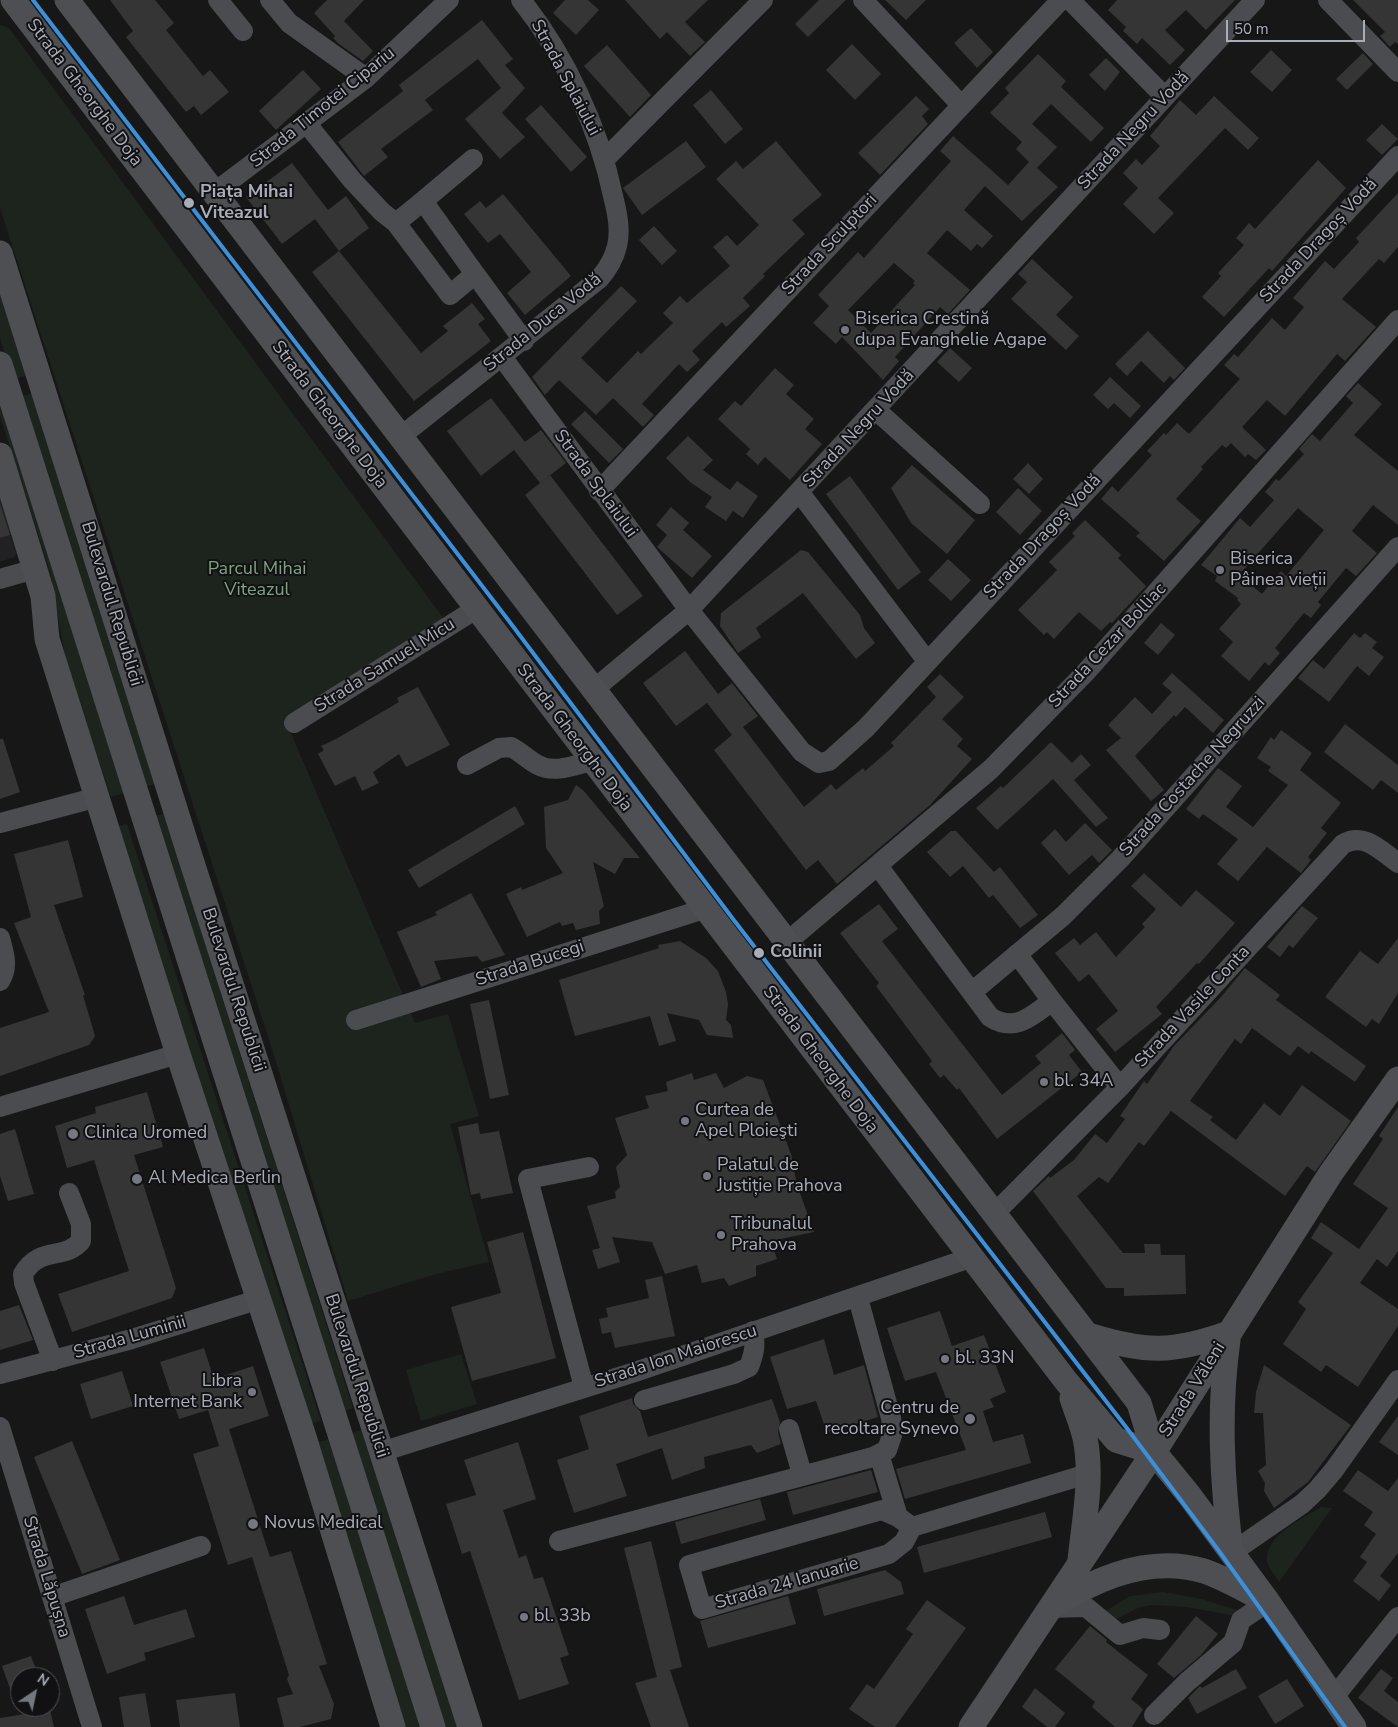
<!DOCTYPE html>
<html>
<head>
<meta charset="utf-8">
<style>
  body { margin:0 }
  #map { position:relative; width:1398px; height:1727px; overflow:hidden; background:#171717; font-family:"Nunito Sans",sans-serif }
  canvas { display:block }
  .north { position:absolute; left:10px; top:1667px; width:50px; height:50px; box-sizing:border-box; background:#111113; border:1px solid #4d4f55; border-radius:50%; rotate:34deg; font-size:14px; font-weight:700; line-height:20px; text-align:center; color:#a8adb8 }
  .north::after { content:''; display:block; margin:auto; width:18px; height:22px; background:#757880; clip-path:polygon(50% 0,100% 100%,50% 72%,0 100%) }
  .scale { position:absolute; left:1226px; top:20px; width:139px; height:22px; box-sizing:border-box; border:2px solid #a8adb8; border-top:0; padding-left:6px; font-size:15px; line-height:18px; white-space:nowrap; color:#a8adb8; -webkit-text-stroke:4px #111113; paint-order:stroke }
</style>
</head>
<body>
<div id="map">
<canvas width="1398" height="1727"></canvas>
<div class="north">N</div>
<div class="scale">50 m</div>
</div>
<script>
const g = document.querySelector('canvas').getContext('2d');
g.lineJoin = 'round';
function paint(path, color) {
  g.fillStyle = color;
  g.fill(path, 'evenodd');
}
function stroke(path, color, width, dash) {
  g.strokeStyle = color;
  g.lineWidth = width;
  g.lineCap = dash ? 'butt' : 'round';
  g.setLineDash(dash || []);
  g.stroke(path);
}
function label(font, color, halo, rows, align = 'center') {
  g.font = font + ' "Nunito Sans",sans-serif';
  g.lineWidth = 4;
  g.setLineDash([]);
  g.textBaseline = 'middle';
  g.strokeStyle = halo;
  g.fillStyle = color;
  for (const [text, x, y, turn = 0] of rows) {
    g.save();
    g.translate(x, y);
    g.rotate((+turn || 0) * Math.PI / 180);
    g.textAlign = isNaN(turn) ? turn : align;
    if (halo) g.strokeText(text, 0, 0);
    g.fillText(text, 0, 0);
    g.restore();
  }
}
const built = new Path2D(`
  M0 480 18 533 10 535 17 553 14 557 0 562Z`);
const green = new Path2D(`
  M0 25 9 28 444 619 284 717 415 1023 448 1014 479 1116 450 1124 489 1262 436 1274 348 1301 273 1052 0 208Z
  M0 291 27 375 13 380 0 338Z
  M37 392 160 782 146 787 18 397Z
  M0 401 125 793 111 797 67 667 50 572 0 416Z
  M164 814 353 1408 339 1413 150 817Z
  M127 824 321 1421 306 1425 113 827Z
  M461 1354 477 1404 421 1421 406 1370Z
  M364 1429 460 1727H441L349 1434Z
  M330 1439 424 1727H405L314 1443Z
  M1321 1507 1332 1508 1279 1582C1276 1576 1268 1568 1267 1561 1265 1535 1303 1519 1321 1507Z
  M1163 1592 1202 1599 1237 1610V1616L1186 1607 1152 1605 1140 1607 1114 1620 1104 1612 1130 1596Z`);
const building = new Path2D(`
  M110 0H155L174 23 166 30 203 76 210 70 229 92 201 115 194 106 186 112 126 37 133 31Z
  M327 0H364L344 21 373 51 363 61 339 44 333 38 335 36 314 13Z
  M565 0H588L599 10 576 35 553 13Z
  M625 0H708L685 22 705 42 690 56 667 32 660 39Z
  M819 0H846L808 37 795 24Z
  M885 0H926L906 20Z
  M1117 0H1235L1206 30 1186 10 1165 30 1185 50 1170 65 1142 38 1137 44 1123 31 1126 27 1108 10Z
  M1353 0H1398V44L1395 42 1390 47 1380 36 1385 32Z
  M482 20 513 59 505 65 525 88 502 113 525 137 500 159 465 119 501 88 478 59 425 100 433 110 381 149 388 157 364 176 338 142 403 91 399 85Z
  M971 28 993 52 977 68 954 43Z
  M852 44 881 74 855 100 826 70Z
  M607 45 651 95 630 117 584 66Z
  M1271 50 1292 70 1272 92 1250 72Z
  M1363 53 1373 64 1347 90 1336 79Z
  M1038 54 1066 81 1061 87 1104 128 1091 142 1051 104 1032 124 1057 147 1037 168 1058 187 1022 221 985 186 964 210 993 236 982 248 977 244 971 251 947 230 927 253 970 290 948 314 940 307 895 357 899 361 883 380 842 337 836 344 813 323 829 306 818 295 858 252 864 258 951 161 940 151 953 136 1008 185 1029 162 1016 149 1022 142 990 113 1009 93 1005 88ZM894 263 915 281 913 283 915 285 871 333 848 310Z
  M1106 58 1120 72 1105 91 1089 75Z
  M303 70 321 89 276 130 259 111Z
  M711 90 743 129 725 144 693 105Z
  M916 96 929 109 922 116 928 124 880 175 858 153Z
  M1214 96 1259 138 1248 150 1225 128 1158 198 1174 213 1154 234 1123 204 1138 188 1123 173 1136 159 1142 165 1160 146 1150 136 1180 100 1196 115Z
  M541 105 587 157 571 172 525 119Z
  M1382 124 1398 139 1382 155 1366 140Z
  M686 141 706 167 642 215 623 188Z
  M776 141 822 195 792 220 805 234 763 274 765 276 743 298 750 306 726 327 722 322 692 351 700 360 687 372 679 364 642 404 654 415 643 427 613 398 596 415 559 380 545 395 532 377 621 286 637 301 581 358 607 383 638 351 641 354 673 323 663 313 680 296 687 303 730 266 713 247 727 235 737 246 759 225 716 179 736 161 743 169Z
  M1318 160 1346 188 1272 271 1269 268 1224 317 1202 297 1221 276 1218 273 1244 245 1236 238 1249 223 1255 229Z
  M292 163 328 210 346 196 369 228 339 251 315 219 282 244 246 197Z
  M1398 193V247L1384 263 1379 259 1342 299 1376 327 1345 361 1337 354 1285 416 1267 400 1242 427 1266 450 1256 460 1248 454 1245 457 1231 443 1226 448 1222 445 1201 467 1203 469 1176 499 1201 521 1164 561 1136 536 1140 533 1101 499 1112 486 1118 492 1152 455 1147 451 1164 433 1166 435 1177 423 1189 434 1240 379 1224 365 1234 354 1238 357 1272 318 1285 330 1304 307 1293 298 1325 261 1334 269 1359 242 1356 238Z
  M503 194 571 276 525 315 507 293 531 272 500 234 488 243 464 214 480 201 486 208Z
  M654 226 677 251 662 265 639 240Z
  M339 251 421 353 448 331 443 326 472 303 485 319 478 324 491 341 414 401 312 272Z
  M1032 259 1073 297 1056 315 1079 336 1066 350 1011 299 1027 282 1018 274Z
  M1148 331 1185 368 1174 380 1170 376 1164 383 1141 361 1127 376 1115 364Z
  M950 348 972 368 959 382 937 362Z
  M775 368 794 385 786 394 814 419 805 429 822 444 790 480 765 457 758 465 746 454 750 449 718 419 735 401 741 406Z
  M1110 377 1141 406 1130 418 1114 403 1108 409 1093 395Z
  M1358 383 1382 404 1354 435 1398 471V525L1373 505 1352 531 1377 553 1356 576 1346 568 1318 602 1321 605 1311 618 1304 613 1275 648 1280 653 1269 666 1265 662 1249 681 1221 656 1233 642 1219 629 1241 604 1237 600 1238 598 1215 581 1217 576 1201 565 1240 518 1250 527 1274 500 1265 492 1276 479 1279 481 1304 454 1299 449 1312 434 1320 441 1353 403 1346 396ZM1298 508 1324 530 1286 576 1281 571 1262 594 1239 575Z
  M491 398 525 442 522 444 541 430 566 463 540 483 514 450 481 476 447 431Z
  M585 411 623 449 609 463 571 424Z
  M688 436 713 460 703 470 730 490 737 481 758 496 743 518 733 511 726 521 705 507 712 497 690 482 666 458Z
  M1028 463 1043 479 1029 494 1013 479Z
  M912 465 975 520 947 554 911 523 891 488Z
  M550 475 643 596 617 615 525 495Z
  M850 476 921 572 898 590 826 494Z
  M1018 488 1042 511 1020 535 996 512Z
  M0 504 10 535 0 538Z
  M671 507 689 523 683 530 712 556 692 578 657 547 667 535 656 525Z
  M1085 520 1121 555 1118 558 1146 586 1112 623 1110 622 1101 631 1079 612 1054 639 1047 632 1044 635 1018 610 1057 570 1049 562 1075 536 1072 533Z
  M801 550 808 552 860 615 864 628 875 643 856 659 803 593 756 628 761 637 738 653 720 626 721 613Z
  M948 559 971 580 951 601 928 580Z
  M1161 623 1175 635 1158 655 1144 643Z
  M1354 633 1360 638 1365 633 1377 642 1372 648 1384 657 1369 676 1357 666 1329 702 1298 678 1313 660 1324 669Z
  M685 651 718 694 732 683 758 716 743 727 804 807 831 784 836 790 863 768 865 771 894 746 891 743 936 697 927 687 940 674 964 697 942 719 963 739 957 746 972 759 930 805 837 884 818 860 806 870 714 750 732 735 707 703 676 726 643 683Z
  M1172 673 1224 720 1213 733 1185 707 1176 717 1174 715 1135 756 1164 790 1151 801 1106 750 1121 738 1108 725 1135 697 1152 714 1172 692 1162 684Z
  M418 687 450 745 406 767 399 754 373 772 379 783 362 791 355 776 335 786 318 754 324 750 321 746 336 739 399 702 397 698Z
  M1345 724 1398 765V793L1381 780 1373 790 1324 752Z
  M1281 730 1312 753 1300 770 1341 803 1321 828 1327 833 1308 857 1311 860 1301 873 1267 847 1238 881 1217 864 1238 839 1203 814 1199 819 1186 809 1218 768 1242 786 1226 807 1253 827 1288 785 1268 771 1271 767 1257 758 1271 737 1274 740Z
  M0 739H3L20 792 0 799Z
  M1051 742 1072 763 1081 754 1091 765 1074 780 1108 818 1096 827 1053 779 997 830 976 808 1001 786 1003 788Z
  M576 785 583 790 640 858H624L615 874 593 862 604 906 599 911 600 924 576 930 573 923 562 926 560 922 527 937 506 894 521 887 522 890 563 873 546 848 544 807 568 800Z
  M515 806 525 824 419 888 408 870Z
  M1085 823 1112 850 1099 863 1092 855 1069 875 1041 843 1055 829 1066 842Z
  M951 831H956L994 872 1000 867 1038 915 1020 928 993 895 989 898 963 866 950 877 927 852Z
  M68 840 83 897 54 905 85 995H83L95 1036 89 1045 0 1076V1028L49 1012 14 923 31 917 14 854Z
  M1144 873 1181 907 1196 890 1235 923 1199 964 1197 963 1156 1007 1162 1014 1115 1052 1096 1029 1118 1011 1089 974 1079 982 1055 953 1074 938 1080 945 1096 932 1116 957 1145 927 1142 924 1156 909 1131 886Z
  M471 893 505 955 482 962 477 956 434 961 441 979 421 987 397 932 437 915 435 912Z
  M879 904 898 929 882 941 1002 1095 1041 1063 1035 1056 1062 1033 1075 1050 1069 1055 1082 1072 997 1139 959 1088 957 1090 944 1075 940 1078 929 1064 932 1061 876 986 879 983 840 933Z
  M1302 906 1318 918 1293 948 1289 945 1280 957 1267 947Z
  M1398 938V993L1379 1024 1372 1019 1366 1027 1325 997 1360 951 1378 964Z
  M680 941 706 958 718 971 726 992 728 1004 726 1020 731 1025 733 1038 707 1035 699 1020 667 1013 676 1041 659 1046 650 1016 575 1036 559 980 659 948 658 945Z
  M1245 968 1280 995 1276 1000 1366 1066 1355 1082 1311 1051 1309 1054 1298 1046 1290 1056 1252 1028 1241 1044 1235 1039 1190 1101 1213 1117 1210 1120 1236 1140 1264 1103 1280 1116 1302 1085 1351 1121 1315 1172 1307 1166 1285 1196 1171 1111 1144 1146 1139 1142 1108 1183 1099 1177 1077 1196 1123 1253H1145L1144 1244H1160L1161 1255H1185L1186 1294 1124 1296V1288H1106L1033 1191 1049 1176 1050 1178 1074 1160 1095 1134 1107 1143 1125 1119 1120 1116 1144 1081 1147 1084 1174 1046 1221 997Z
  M489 1000 509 1095 490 1099 470 1004Z
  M692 1073 694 1080 716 1073 724 1088 747 1076 763 1080 791 1154 797 1185 814 1232 771 1241 777 1259 756 1266V1276L729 1286 724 1278 702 1283 697 1265 665 1274 652 1242 612 1237 620 1262 598 1269 592 1250 600 1248 587 1206 616 1198 615 1192 620 1187 616 1167 627 1155 615 1118 649 1108 645 1096 668 1091 666 1082Z
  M147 1092 163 1147 134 1155 176 1288 172 1298 72 1332 58 1294 129 1271 94 1160 67 1168 55 1126 96 1113 95 1107Z
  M1398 1107V1251L1387 1267 1377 1259 1360 1283 1398 1309V1326L1358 1387 1326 1365 1321 1372 1283 1344 1306 1309 1298 1302 1333 1253 1311 1238 1321 1222 1359 1249 1388 1208 1353 1184 1383 1139 1379 1136Z
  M478 1123 480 1134 499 1131 513 1193 481 1199 480 1193 471 1195 458 1127Z
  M15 1129 34 1194 8 1201 0 1176V1134Z
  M523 1232 556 1358 472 1381 451 1307 501 1293 487 1242Z
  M662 1276 675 1336 615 1348 611 1332 602 1334 599 1319 608 1317 606 1308 649 1298 645 1280Z
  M19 1305 33 1340 0 1350V1311Z
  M940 1311 952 1346 984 1335 1006 1392 990 1399 994 1407 983 1411 993 1442 1023 1434 1031 1463 905 1499 896 1469 966 1450 936 1372 905 1381 887 1328Z
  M824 1339 834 1375 864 1365 878 1417 827 1433 816 1401 787 1409 770 1357Z
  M204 1348 214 1379 253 1366 269 1416 229 1429 270 1557 291 1551 327 1664 319 1666 334 1704 331 1719 300 1727H284L277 1698 293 1694 287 1679 289 1675 252 1557 228 1565 193 1454 219 1446 208 1410 179 1419 160 1362Z
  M1264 1365 1351 1425 1308 1482 1274 1508 1264 1491 1265 1483 1258 1471 1266 1465 1263 1413H1254L1256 1392Z
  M122 1371 133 1406 91 1419 80 1384Z
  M632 1398 633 1404 640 1411 648 1437 772 1399 780 1422 778 1432 781 1444 757 1453 751 1445 704 1457 705 1468 672 1480 662 1448 616 1464 627 1496 574 1513 557 1460 589 1449 579 1416Z
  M1398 1416V1455L1379 1442Z
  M72 1441 120 1560 82 1574 34 1457Z
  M518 1442 536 1499 503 1510 519 1558 526 1555 534 1579 543 1577 569 1655 560 1658 569 1684 519 1700 470 1551 462 1554 446 1504 476 1495 464 1460Z
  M871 1470 878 1492 793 1515 787 1492Z
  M1358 1470 1388 1491 1398 1478V1553L1380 1576 1391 1585 1379 1601 1353 1581 1367 1562 1360 1557 1376 1534 1364 1525 1373 1512 1343 1491Z
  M760 1499 766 1520 681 1544 675 1522Z
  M1045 1512 1052 1537 924 1573 917 1547Z
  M651 1541 682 1667 670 1670 689 1727H651L635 1683 657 1677 624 1548Z
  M885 1570 901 1582 904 1594 824 1616 817 1589Z
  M124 1596 134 1625 186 1609 195 1637 144 1653 146 1660 107 1674 85 1609Z
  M788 1596 796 1624 708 1648 700 1621Z
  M927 1600 966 1628 895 1727H875L849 1709 867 1684 874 1689 913 1634 906 1629Z
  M1196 1616 1218 1634 1201 1655 1174 1678 1157 1664Z
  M1090 1626 1107 1640 1106 1642 1148 1675 1131 1699 1143 1709 1132 1727H1115L1092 1707 1095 1702 1055 1669Z
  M31 1656 39 1677H20V1711H18L2 1666Z
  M1236 1669 1247 1688 1197 1714 1188 1698 1200 1686 1202 1688Z
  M1381 1669 1393 1678 1384 1691 1398 1702V1727L1358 1698Z
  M1287 1679 1304 1706 1275 1724 1258 1696Z
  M1035 1688 1065 1713 1055 1727H1047L1022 1707Z
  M145 1693 151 1727H124L119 1697Z
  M235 1693 240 1727H180L176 1700Z
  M50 1710 54 1727H0V1718Z`);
const minor = new Path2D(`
  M218 0 243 31
  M270 0 289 23 366 78
  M863 0 961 105
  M1070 0 1165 97
  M1328 0 1398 72
  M307 124 352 180 382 212 396 223 450 295 475 274 524 341
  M605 159 763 0
  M215 192 366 78 449 0
  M423 201 473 159
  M396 223 423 201 475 274
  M502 357 689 610 802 752 819 763 829 761 866 728 1398 156
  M876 410 980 504
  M400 437 599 279C608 269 614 259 617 246 621 230 617 212 613 196 599 128 565 55 521 0
  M599 491 1061 0
  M800 493 927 661
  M0 579 35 569
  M593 690 689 610 1255 0
  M294 723 476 609
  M467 765 499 748 511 747C521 752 528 760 538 765 554 774 575 765 592 761
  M0 823 98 797
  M878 866 990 1017C1015 1033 1032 1016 1052 1001L1120 1087
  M0 938C4 953 9 967 0 981
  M787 942 991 769 1085 673 1398 320
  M1017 954 1052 1001
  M972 992 1063 916 1120 859 1398 547
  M356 1020 704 909
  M0 1107 178 1054
  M995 1213 1120 1087 1343 844C1364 832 1380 850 1398 863
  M53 1361 24 1283 23 1274C40 1245 64 1261 81 1241V1224L69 1193
  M0 1374 132 1339 260 1299
  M584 1387 528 1179 589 1167
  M644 1400 734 1374 749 1367C754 1354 756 1345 753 1331
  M0 1427 92 1727
  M789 1429 802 1474
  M381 1452 635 1372 970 1258
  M879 1454 898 1517
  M912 1527 904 1542 889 1554 702 1609 689 1565 882 1510 898 1517 912 1527 1087 1474
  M559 1541 873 1457 887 1450 893 1432 891 1418 858 1298
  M1231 1553 1302 1504 1317 1490 1334 1470 1398 1380
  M52 1597 201 1546
  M1051 1608 1086 1607 1120 1635 1143 1628 1160 1630
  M1334 1697 1398 1617
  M1154 1715 1187 1682 1233 1643 1241 1620 1268 1602`);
const major = new Path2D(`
  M13 0 1066 1381 1116 1440 1154 1452
  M67 0 1139 1403 1154 1452 1189 1495 1268 1602 1354 1727
  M0 253 189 853 470 1727
  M0 364 433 1727
  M0 455 43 596 47 639 178 1054 304 1437 393 1727
  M1088 1335C1146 1353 1173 1353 1229 1333
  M1228 1340C1218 1411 1222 1481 1231 1552
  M1072 1398C1076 1411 1082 1424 1085 1438 1093 1477 1084 1521 1080 1560
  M1057 1604C1100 1576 1152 1556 1204 1571 1224 1578 1242 1588 1260 1598
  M971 1727 1154 1452 1331 1173 1398 1079`);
const tram1 = new Path2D(`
  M33 0 509 621 733 919 1126 1427 1219 1551 1345 1727`);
const markers = [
  [189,203,6,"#a8adb8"],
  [845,330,5,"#757880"],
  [1220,570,5,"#757880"],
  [759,953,6,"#a8adb8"],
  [1044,1082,5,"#757880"],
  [685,1121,5,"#757880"],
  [73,1134,6,"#757880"],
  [707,1176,5,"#757880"],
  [137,1179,6,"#757880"],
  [721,1235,5,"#757880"],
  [945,1359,5,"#757880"],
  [252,1392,5,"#757880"],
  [970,1419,6,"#757880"],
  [253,1524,6,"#757880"],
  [524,1617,5,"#757880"]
];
const streetNames = [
  ["Strada Splaiului",565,78,62],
  ["Strada Gheorghe Doja",84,93,53],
  ["Strada Timotei Cipariu",323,108,-39],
  ["Strada Negru Vodă",1134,131,-47],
  ["Strada Dragoș Vodă",1319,241,-47],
  ["Strada Sculptori",830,245,-47],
  ["Strada Duca Vodă",543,323,-39],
  ["Strada Gheorghe Doja",329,415,53],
  ["Strada Negru Vodă",859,429,-47],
  ["Strada Splaiului",595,484,54],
  ["Strada Dragoș Vodă",1043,537,-47],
  ["Bulevardul Republicii",111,604,73],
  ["Strada Cezar Bolliac",1108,646,-47],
  ["Strada Samuel Micu",385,666,-32],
  ["Strada Gheorghe Doja",574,738,53],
  ["Strada Costache Negruzzi",1193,777,-48],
  ["Strada Bucegi",530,964,-18],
  ["Bulevardul Republicii",233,990,72],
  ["Strada Vasile Conta",1193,1007,-47],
  ["Strada Gheorghe Doja",820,1060,53],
  ["Strada Luminii",130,1338,-16],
  ["Strada Ion Maiorescu",676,1357,-18],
  ["Bulevardul Republicii",356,1376,72],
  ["Strada Văleni",1193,1390,-58],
  ["Strada Lăpușna",46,1577,73],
  ["Strada 24 Ianuarie",787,1584,-16]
];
const stopNames = [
  ["Piața Mihai",200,193],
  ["Viteazul",200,214],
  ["Colinii",770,953]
];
const poiNames = [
  ["Biserica Crestină",855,320],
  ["dupa Evanghelie Agape",855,341],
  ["Biserica",1230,560],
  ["Pâinea vieții",1230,581],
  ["bl. 34A",1054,1082],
  ["Curtea de",695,1111],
  ["Apel Ploieşti",695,1132],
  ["Clinica Uromed",84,1134],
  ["Palatul de",717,1166],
  ["Justiție Prahova",717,1187],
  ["Al Medica Berlin",148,1179],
  ["Tribunalul",731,1225],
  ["Prahova",731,1246],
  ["bl. 33N",955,1359],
  ["Libra",242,1382,"right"],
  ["Internet Bank",242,1403,"right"],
  ["Centru de",959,1409,"right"],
  ["recoltare Synevo",959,1430,"right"],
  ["Novus Medical",264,1524],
  ["bl. 33b",534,1617]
];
const parkNames = [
  ["Parcul Mihai",257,570],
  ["Viteazul",257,591]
];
paint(built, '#212123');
paint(green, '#1d241e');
paint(building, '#353536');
stroke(minor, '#4b4c50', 20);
stroke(major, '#4d4f52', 25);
stroke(tram1, '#3a90db', 4);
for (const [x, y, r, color] of markers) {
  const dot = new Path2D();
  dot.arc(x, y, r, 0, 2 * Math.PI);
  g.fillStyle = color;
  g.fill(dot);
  stroke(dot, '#111113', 2);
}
label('18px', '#a8adb8', '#111113', streetNames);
label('bold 18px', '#a8adb8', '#111113', stopNames, 'left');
label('18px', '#a8adb8', '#111113', poiNames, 'left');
label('18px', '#7fa381', '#111113', parkNames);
</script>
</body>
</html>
